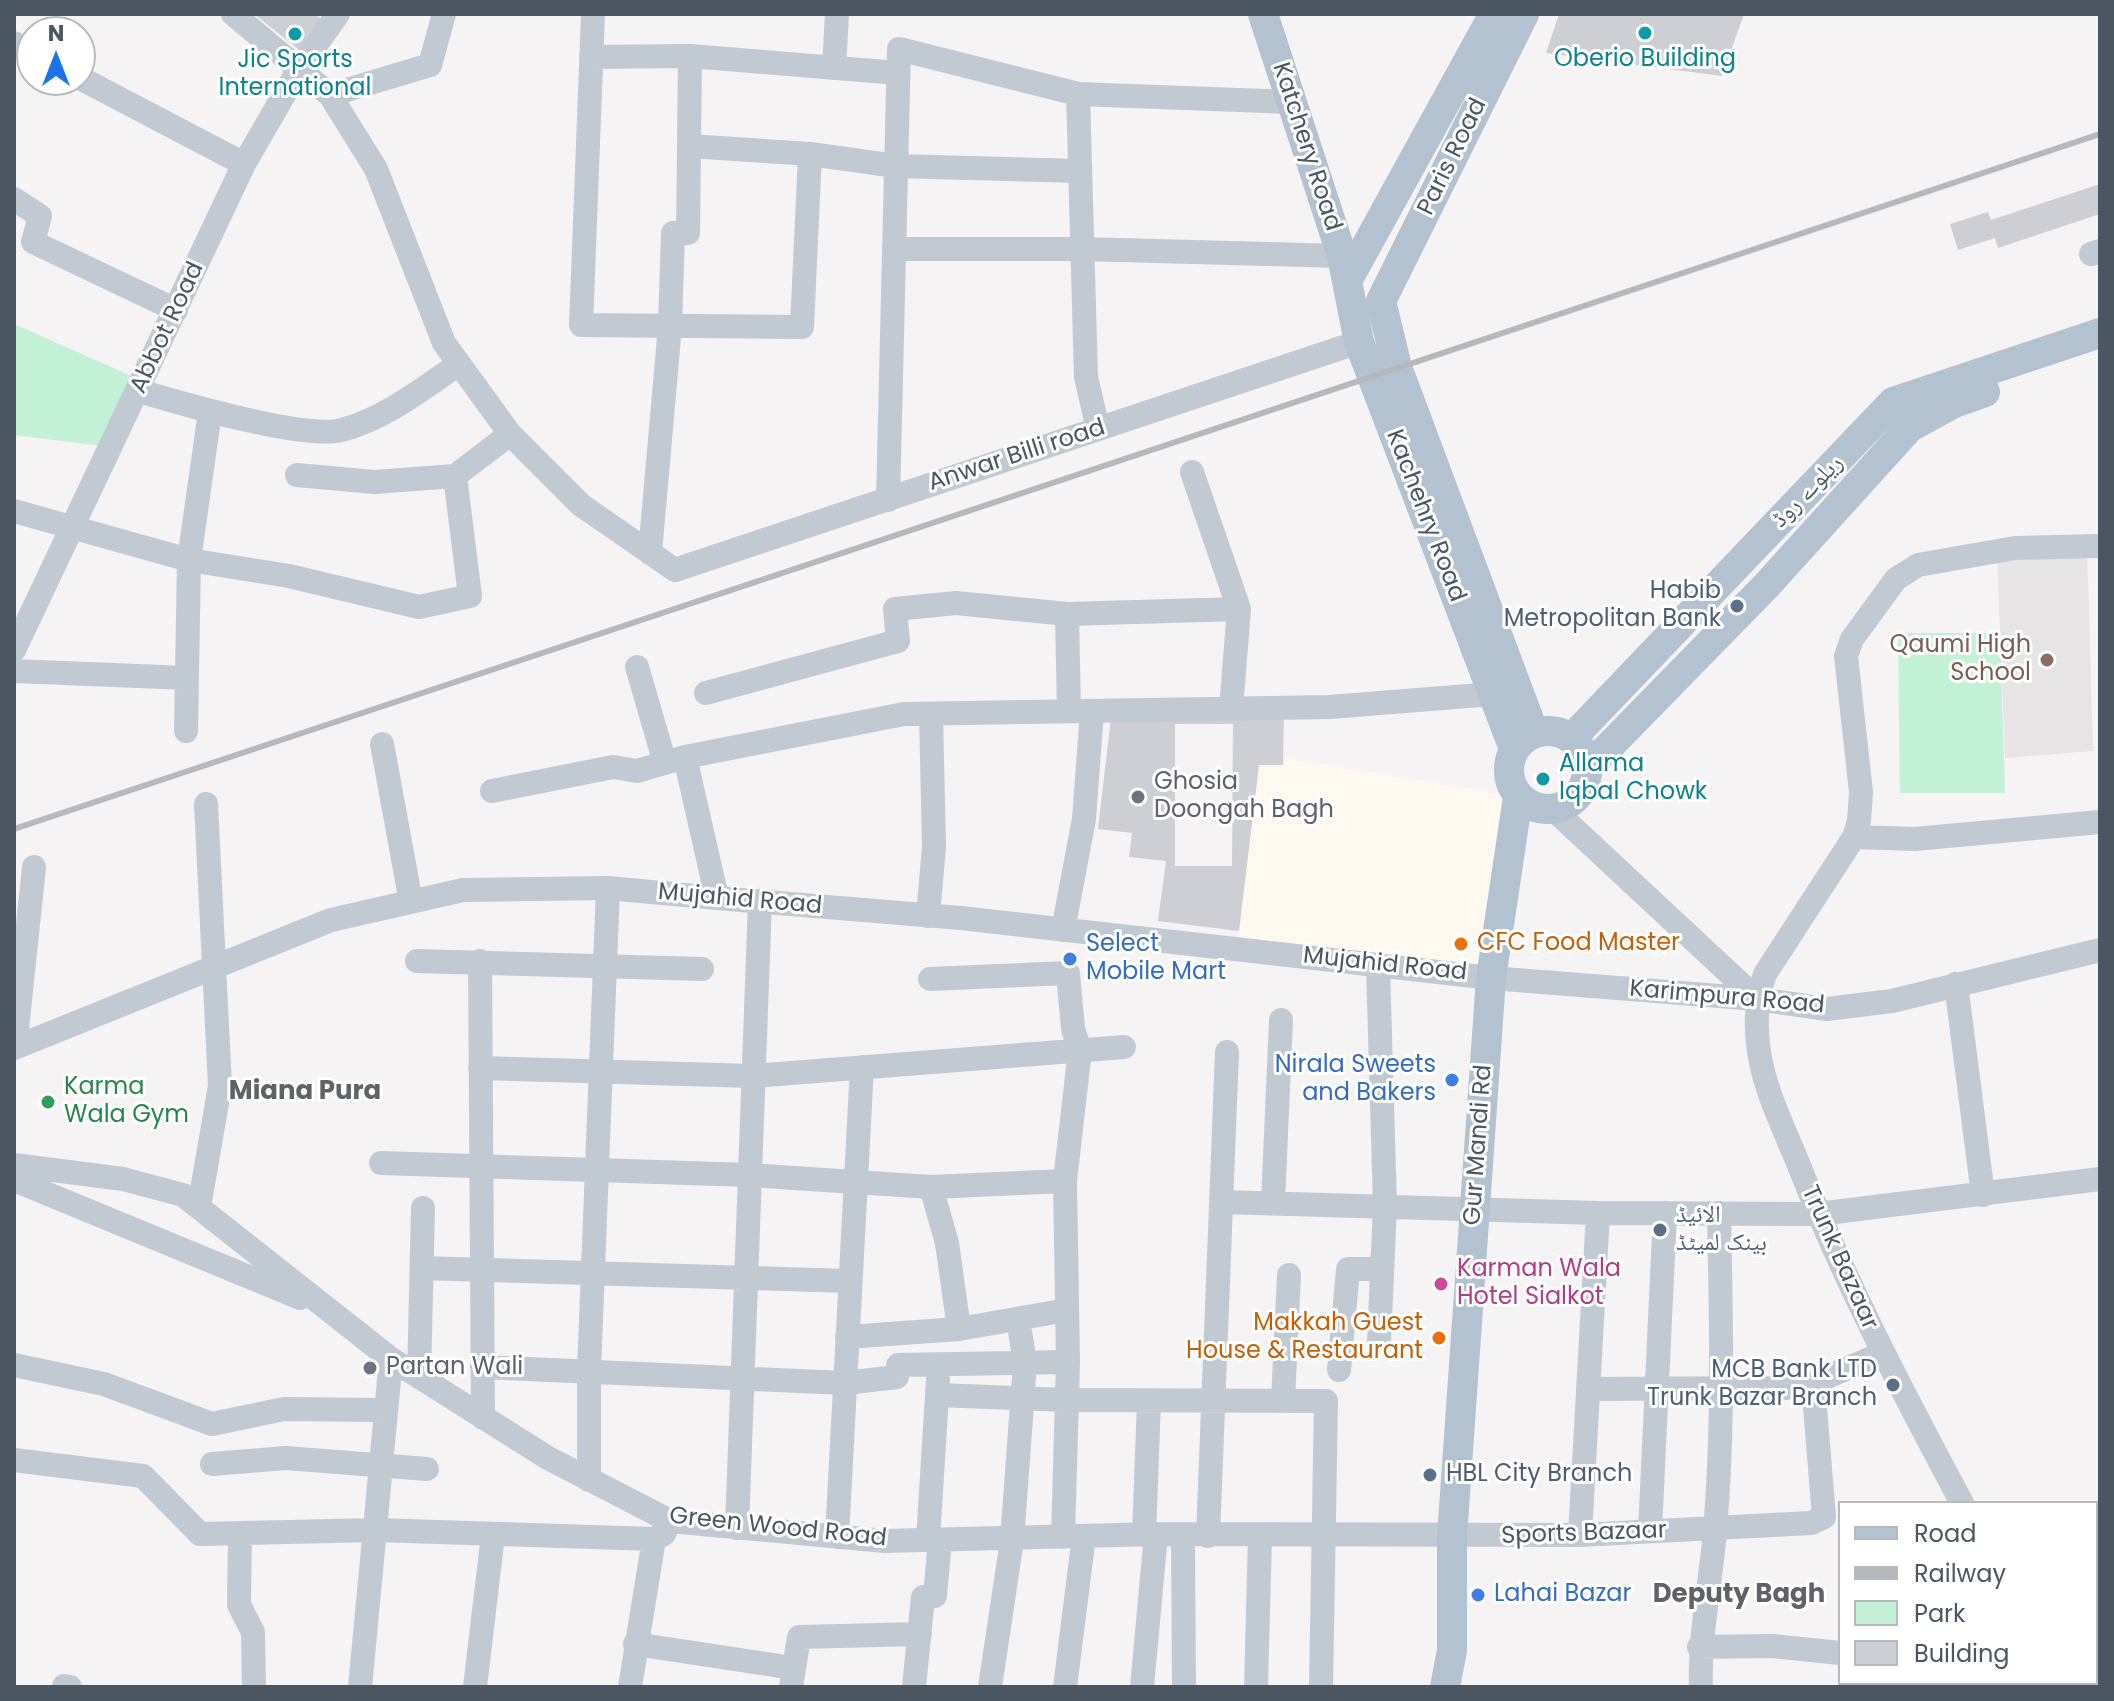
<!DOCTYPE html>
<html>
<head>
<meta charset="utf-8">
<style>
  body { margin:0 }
  #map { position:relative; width:2114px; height:1701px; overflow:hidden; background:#f5f3f3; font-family:Poppins,sans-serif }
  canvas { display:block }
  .frame { position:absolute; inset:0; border:16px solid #4a5661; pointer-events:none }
  .legend { position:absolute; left:1838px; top:1501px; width:260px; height:184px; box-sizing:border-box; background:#fff; border:2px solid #b7bbc0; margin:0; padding:10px 14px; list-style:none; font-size:24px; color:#4a5661 }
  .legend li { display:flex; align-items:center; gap:16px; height:40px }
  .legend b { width:40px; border:2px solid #b7bbc0 }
  .north { position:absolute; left:16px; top:16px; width:80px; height:80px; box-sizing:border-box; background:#fff; border:2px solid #b7bbc0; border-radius:50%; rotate:0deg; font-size:22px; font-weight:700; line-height:32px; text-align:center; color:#4a5661 }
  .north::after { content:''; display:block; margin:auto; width:28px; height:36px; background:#1a73e8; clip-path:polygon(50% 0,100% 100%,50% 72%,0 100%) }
</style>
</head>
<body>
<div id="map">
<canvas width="2114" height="1701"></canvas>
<div class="frame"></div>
<ul class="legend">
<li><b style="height:10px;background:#b3c2d1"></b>Road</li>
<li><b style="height:10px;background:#b5b8bd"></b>Railway</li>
<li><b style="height:22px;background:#c3f1d5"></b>Park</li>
<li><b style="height:22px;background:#cdcfd5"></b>Building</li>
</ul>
<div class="north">N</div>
</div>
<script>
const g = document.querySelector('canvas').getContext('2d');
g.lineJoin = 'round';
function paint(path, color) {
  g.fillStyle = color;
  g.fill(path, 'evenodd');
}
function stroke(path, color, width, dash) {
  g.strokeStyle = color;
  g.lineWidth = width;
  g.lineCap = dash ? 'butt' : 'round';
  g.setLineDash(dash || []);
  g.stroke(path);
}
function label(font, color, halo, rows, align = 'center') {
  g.font = font + ' Poppins,"Noto Naskh Arabic",sans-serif';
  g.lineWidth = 6;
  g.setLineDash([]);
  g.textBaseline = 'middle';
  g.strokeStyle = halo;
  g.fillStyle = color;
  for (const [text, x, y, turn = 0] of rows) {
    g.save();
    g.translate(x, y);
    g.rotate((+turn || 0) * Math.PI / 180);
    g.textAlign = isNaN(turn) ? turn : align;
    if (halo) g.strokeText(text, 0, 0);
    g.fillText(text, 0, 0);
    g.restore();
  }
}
const commercial = new Path2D(`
  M1284 758 1513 796 1486 971 1237 946 1259 765H1283Z`);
const education = new Path2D(`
  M2087 546 2093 751 2005 758 1997 551Z`);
const green = new Path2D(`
  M14 324 143 381 111 447 14 435Z
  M1898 633H2000L2005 793H1900Z`);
const building = new Path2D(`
  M254 14H313L322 19 298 49Z
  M1559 14H1744L1722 76 1546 53Z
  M2100 184V214L1998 248 1995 238 1958 250 1950 224 1988 212 1991 220Z
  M1284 713 1283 765H1259L1239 931 1158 921 1166 861 1129 857 1132 833 1098 829 1111 717ZM1175 724H1233L1232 866H1175Z`);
const minor = new Path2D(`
  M233 14 330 95 376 169 444 343 510 434 581 505 675 570 1359 342
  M593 14 581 325 802 327 810 154
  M14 43 32 53
  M591 57 690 56 898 73
  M834 68 837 14
  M80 78 244 164
  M1078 94 1086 377 1098 429
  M330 95 430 65 444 14
  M689 146 810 154 896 166 1080 171
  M14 199 40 216 33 242 176 310
  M894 249H1082L1342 256
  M2091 254 2100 251
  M139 391C180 403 304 440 342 430 386 418 422 389 459 364
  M1192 472 1239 609 1231 708
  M297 475 374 482 455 476 510 434
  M888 500 899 49 1078 94 1292 102
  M14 511 189 560 289 576 419 607 470 596 455 476
  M650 553 670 326 673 233H688L690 56
  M1067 614 1069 711
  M14 650 244 164 300 67 338 14
  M637 667 665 763
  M14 671 187 678
  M706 693 898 641 895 609 956 603 1067 614 1239 609
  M186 731 189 560 210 412
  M382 744 411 902
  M492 791 613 767 637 771 685 757
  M1554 810 1757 999
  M1854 837 1915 839 2100 822
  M717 898 685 757 904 714 1330 707 1493 694
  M928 916 934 846 931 714
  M1063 930 1084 819 1092 711
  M417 961 702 969
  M480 961 483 1418
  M1378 966 1385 1206 1379 1342
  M930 979 1068 973 1073 1029 1080 1050 1065 1181 1068 1362 1063 1537
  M1956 984 1983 1195
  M14 1048 331 920 463 890 608 888 717 898 961 918 1491 978 1757 999 1827 1009 1892 1001 2100 950
  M15 1048 34 867
  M480 1068 753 1076 1124 1047
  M381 1163 749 1175 931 1187 1065 1181
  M14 1165 123 1179 183 1195 391 1359 548 1458 670 1521 885 1541 1156 1534 1580 1535 1811 1523 1824 1517 1813 1383
  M14 1180 300 1298
  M931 1187 947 1243 959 1329
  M1221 1202 1598 1213 1818 1214 2100 1179
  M1273 1202 1281 1020
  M199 1207 220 1086 206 804
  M422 1268 849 1281
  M847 1337 959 1329 1067 1310
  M14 1365 104 1384 212 1424 284 1409 385 1410
  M482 1367 845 1383 897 1377 898 1365 1068 1362
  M1339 1370 1348 1269H1382
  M419 1377 423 1208
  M1588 1389 1786 1388 1813 1383 1881 1354
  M937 1395 1067 1400 1326 1401 1321 1687
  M1283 1401 1289 1275
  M14 1460 143 1476 200 1534 376 1530 654 1539 664 1534 670 1521
  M212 1464 286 1458 427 1469
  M589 1480V1371L608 888
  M1962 1503C1903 1393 1846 1284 1800 1168 1785 1130 1765 1092 1759 1052 1755 1024 1756 1001 1765 974L1854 837 1859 821 1861 792 1846 656 1852 639 1896 579 1918 565 2015 548 2100 546
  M737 1528 760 901
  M1650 1531 1665 1213
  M240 1534 239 1605 253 1632 254 1687
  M1144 1535 1149 1401
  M1183 1535 1184 1687
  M1580 1535 1598 1213
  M1208 1536 1227 1052
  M837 1537 862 1067
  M928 1540 938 1379
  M635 1644 793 1668
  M1699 1647 1772 1646 1840 1653
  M2060 1683 2063 1687
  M64 1686 70 1687
  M360 1687 391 1359
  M475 1687 493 1535
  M630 1687 654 1539
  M791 1687 799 1637 920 1634
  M914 1687 923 1597 935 1596 940 1540
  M990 1687 1012 1540 1025 1363 1018 1319
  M1065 1687 1084 1536
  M1142 1687 1156 1534
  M1256 1687 1260 1536
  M1701 1687C1699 1633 1711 1583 1715 1530 1724 1424 1721 1318 1719 1213
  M1872 1687V1683`);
const major = new Path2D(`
  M1263 14 1342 256 1359 342 1514 749
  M1524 14 1381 301 1397 367 1534 733
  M1347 281 1494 14
  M1509 770a39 39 0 1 1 78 0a39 39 0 1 1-78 0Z
  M1571 739 1893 402 2100 333
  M1587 769 1766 586 1910 427 1954 403 1985 392
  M1445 1687 1452 1650V1537L1491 978 1518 797`);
const rail = new Path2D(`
  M14 829 2100 134`);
const markers = [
  [1645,33,8,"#0f9aa8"],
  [295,34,8,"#0f9aa8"],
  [1737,606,8,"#5c6f8a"],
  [2047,660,8,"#8d6e63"],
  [1543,779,8,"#0f9aa8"],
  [1138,797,8,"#6b7280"],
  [1461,944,8,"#e8710a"],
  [1070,959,8,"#3f7fe0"],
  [1452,1080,8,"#3f7fe0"],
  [48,1102,8,"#2e9e5b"],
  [1660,1230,8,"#5c6f8a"],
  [1441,1284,8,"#d1479c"],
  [1439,1338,8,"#e8710a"],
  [370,1368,8,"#6b7280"],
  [1893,1385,8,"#5c6f8a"],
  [1430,1475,8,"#5c6f8a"],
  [1478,1595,8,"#3f7fe0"]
];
const cultureNames = [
  ["Oberio Building",1645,60],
  ["Jic Sports",295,61],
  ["International",295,89],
  ["Allama",1559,765,"left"],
  ["Iqbal Chowk",1559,793,"left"]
];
const streetNames = [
  ["Katchery Road",1306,147,72],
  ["Paris Road",1453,157,-64],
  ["Abbot Road",168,328,-65],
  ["Anwar Billi road",1017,456,-18],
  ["ریلوے روڈ",1808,492,-46],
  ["Kachehry Road",1425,516,69],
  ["Mujahid Road",740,900,5],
  ["Mujahid Road",1385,965,6],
  ["Karimpura Road",1727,998,5],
  ["Gur Mandi Rd",1479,1145,-86],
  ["Trunk Bazaar",1839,1258,66],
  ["Green Wood Road",778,1528,6],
  ["Sports Bazaar",1584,1534,-2]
];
const serviceNames = [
  ["Habib",1721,592],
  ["Metropolitan Bank",1721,620],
  ["الائیڈ",1676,1216,"left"],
  ["بینک لمیٹڈ",1676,1244,"left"],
  ["MCB Bank LTD",1877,1371],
  ["Trunk Bazar Branch",1877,1399],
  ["HBL City Branch",1446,1475,"left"]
];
const educationNames = [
  ["Qaumi High",2031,646],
  ["School",2031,674]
];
const worshipNames = [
  ["Ghosia",1154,783],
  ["Doongah Bagh",1154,811],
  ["Partan Wali",386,1368]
];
const foodNames = [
  ["CFC Food Master",1477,944],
  ["Makkah Guest",1423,1324,"right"],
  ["House & Restaurant",1423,1352,"right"]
];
const shopNames = [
  ["Select",1086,945],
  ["Mobile Mart",1086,973],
  ["Nirala Sweets",1436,1066,"right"],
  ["and Bakers",1436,1094,"right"],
  ["Lahai Bazar",1494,1595]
];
const leisureNames = [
  ["Karma",64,1088],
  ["Wala Gym",64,1116]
];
const hotelNames = [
  ["Karman Wala",1457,1270],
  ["Hotel Sialkot",1457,1298]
];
const neighbourhoodNames = [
  ["Miana Pura",305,1092],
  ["Deputy Bagh",1739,1595]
];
paint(commercial, '#fdf9ef');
paint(education, '#e6e4e5');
paint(green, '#c3f1d5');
paint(building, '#cdcfd5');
stroke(minor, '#c1cad2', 24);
stroke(major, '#b3c2d1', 30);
stroke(rail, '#b5b8bd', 6);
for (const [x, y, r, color] of markers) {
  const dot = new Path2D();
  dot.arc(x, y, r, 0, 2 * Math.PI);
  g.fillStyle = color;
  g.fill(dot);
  stroke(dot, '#fff', 3);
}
label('24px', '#0d838f', '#fff', cultureNames);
label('24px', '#4a5661', '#fff', streetNames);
label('24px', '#4e5e75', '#fff', serviceNames, 'right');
label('24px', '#785e54', '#fff', educationNames, 'right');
label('24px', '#5b616d', '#fff', worshipNames, 'left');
label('24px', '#c56008', '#fff', foodNames, 'left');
label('24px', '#366cbe', '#fff', shopNames, 'left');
label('24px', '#27864d', '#fff', leisureNames, 'left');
label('24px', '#b23c85', '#fff', hotelNames, 'left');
label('bold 26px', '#5f6368', '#fff', neighbourhoodNames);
</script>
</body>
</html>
